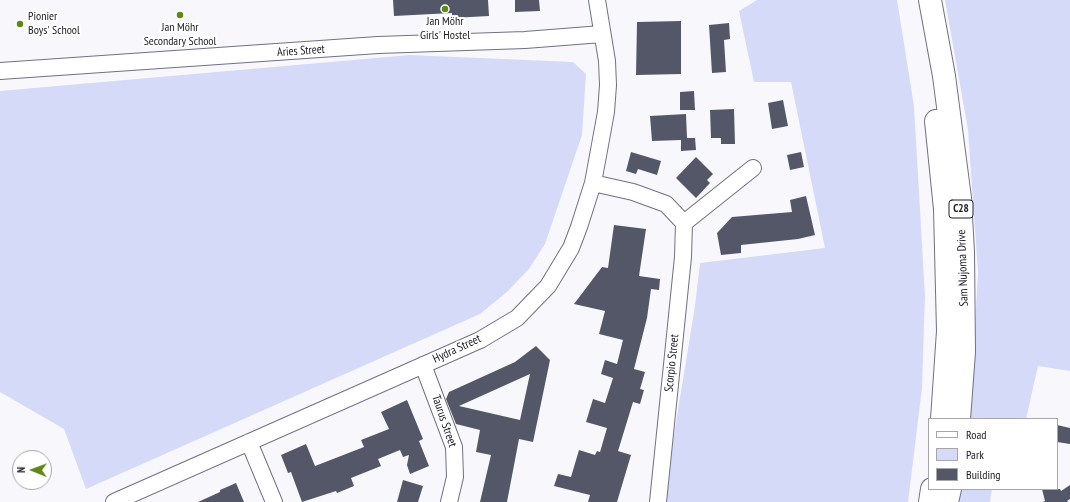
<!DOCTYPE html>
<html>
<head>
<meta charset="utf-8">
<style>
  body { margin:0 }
  #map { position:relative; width:1070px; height:502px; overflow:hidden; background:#f8f8fc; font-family:"PT Sans Narrow",sans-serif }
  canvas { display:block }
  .legend { position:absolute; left:928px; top:418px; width:130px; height:72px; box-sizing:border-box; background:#fff; border:1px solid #a6a6a9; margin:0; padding:5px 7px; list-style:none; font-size:12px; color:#202128 }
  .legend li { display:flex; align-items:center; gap:8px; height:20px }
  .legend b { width:20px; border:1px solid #a6a6a9 }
  .north { position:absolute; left:12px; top:450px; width:40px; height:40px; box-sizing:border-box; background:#fff; border:1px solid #a6a6a9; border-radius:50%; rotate:271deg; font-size:11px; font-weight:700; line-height:16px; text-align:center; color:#202128 }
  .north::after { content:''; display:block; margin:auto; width:14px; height:18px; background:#5e8814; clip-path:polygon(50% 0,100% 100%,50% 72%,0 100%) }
</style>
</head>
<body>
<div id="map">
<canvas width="1070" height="502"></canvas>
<ul class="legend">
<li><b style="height:5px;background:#fff"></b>Road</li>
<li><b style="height:11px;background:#d5daf9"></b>Park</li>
<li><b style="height:11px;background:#545767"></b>Building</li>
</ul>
<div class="north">N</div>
</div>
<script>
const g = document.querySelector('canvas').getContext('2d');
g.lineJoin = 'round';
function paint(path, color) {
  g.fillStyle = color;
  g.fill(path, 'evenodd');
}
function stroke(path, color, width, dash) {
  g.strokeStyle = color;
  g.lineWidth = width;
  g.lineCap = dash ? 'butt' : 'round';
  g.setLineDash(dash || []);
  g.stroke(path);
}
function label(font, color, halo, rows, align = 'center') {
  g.font = font + ' "PT Sans Narrow",sans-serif';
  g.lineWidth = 4;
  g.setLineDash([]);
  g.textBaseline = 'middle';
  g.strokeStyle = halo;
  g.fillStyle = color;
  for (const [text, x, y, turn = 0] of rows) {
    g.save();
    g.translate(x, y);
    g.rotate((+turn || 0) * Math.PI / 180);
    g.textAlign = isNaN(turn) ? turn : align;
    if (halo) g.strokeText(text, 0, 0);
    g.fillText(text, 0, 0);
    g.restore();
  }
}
const green = new Path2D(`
  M757 0H897L914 106 925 296 922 388 908 502H663L695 306 700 263 825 248 791 82H754L739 11Z
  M945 0H1070V371L1038 366 1026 419H970L978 272 968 130Z
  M410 55 573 62 586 74 582 135 545 244 529 269 507 292 480 314 86 489 64 429 0 392V91Z
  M961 489H992L990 502H959Z`);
const building = new Path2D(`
  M393 0H488L489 16 452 18V13L394 16Z
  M515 0H539L540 11 515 12Z
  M681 21V74L636 75 637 22Z
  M729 23 730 39 724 40 726 72 712 73 709 25Z
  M694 91 695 110H680V92Z
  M783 100 788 126 772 129 768 103Z
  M734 109 735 144H721V138H711L710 110Z
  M686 114 687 138H695L696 150 681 151V140L652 141 650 116Z
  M631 152 661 161 657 175 638 169 636 174 626 171Z
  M801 152 804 167 790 170 787 155Z
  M696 157 713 174 707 180 710 183 696 198 676 178Z
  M806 196 815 235 798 239 741 245V253L721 255 717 233 732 217 792 212 790 200Z
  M614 225 646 229 639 276 660 279 659 290 651 289 647 318 634 369 645 372 640 389 644 390 640 404 633 402 618 451 631 455 617 502H588L590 495 554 486 558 474 571 477 579 450 595 455 597 451 600 452 607 428 586 422 593 399 605 403 613 378 601 374 605 360 617 364 623 340 599 334 605 311 574 304 602 267 608 268Z
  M536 346 550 360 533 442 519 439 507 502H480L491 455 476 452 480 430 456 424 446 399 449 392 515 362ZM530 374 520 420 459 406Z
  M407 400 423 439 419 441 429 466 410 474 407 465 409 455 403 457 400 450 378 459 381 466 351 478 354 486 337 493 336 491 302 502 291 472 288 473 281 455 306 444 315 466 364 447 361 440 389 429 381 412Z
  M1057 425 1070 428V444L1057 442Z
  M403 480 423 486 418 502H397Z
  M236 483 244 502H198L220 492V490Z
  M1070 485V499L1067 501 1068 502H1043L1045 501 1042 489H1060L1061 491Z`);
const street = new Path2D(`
  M0 71 378 45 525 40 602 34
  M593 183 633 192 666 204 684 223 683 257 658 502
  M684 223 753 168
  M423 365 454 447 455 477 449 502
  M249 442 274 502
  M114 502 480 340 517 318 548 286 571 248 579 227 593 183 606 112 608 85 607 61 597 0`);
const highway = new Path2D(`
  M930 0 944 76 960 198 963 252 964 352 959 419
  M936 121 945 209 948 331 942 419
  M930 502 932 489
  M947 502 950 489`);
const markers = [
  [445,9,4,"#5e8814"],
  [180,15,4,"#5e8814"],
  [20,24,4,"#5e8814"]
];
const shields = [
  [961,209,24]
];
const shieldNames = [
  ["C28",961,209]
];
const poiNames = [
  ["Pionier",28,17,"left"],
  ["Boys' School",28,31,"left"],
  ["Jan Möhr",445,22],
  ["Girls' Hostel",445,36],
  ["Jan Möhr",180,28],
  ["Secondary School",180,42]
];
const streetNames = [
  ["Aries Street",301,51,-4],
  ["Sam Nujoma Drive",963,268,-92],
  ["Hydra Street",457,349,-25],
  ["Scorpio Street",672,363,-84],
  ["Taurus Street",444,421,71]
];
paint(green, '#d5daf9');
paint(building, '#545767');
stroke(street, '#6f7182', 18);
stroke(highway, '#6f7182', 24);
stroke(street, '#fff', 16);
stroke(highway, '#fff', 22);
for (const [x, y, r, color] of markers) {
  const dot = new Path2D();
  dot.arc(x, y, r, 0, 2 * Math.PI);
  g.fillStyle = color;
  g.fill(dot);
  stroke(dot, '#fff', 1.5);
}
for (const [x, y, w] of shields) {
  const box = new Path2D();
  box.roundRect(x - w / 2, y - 9, w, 18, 3);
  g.fillStyle = '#fff';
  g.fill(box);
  stroke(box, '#202128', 1);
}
label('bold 11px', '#202128', null, shieldNames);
label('12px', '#202128', '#fff', poiNames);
label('12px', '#202128', '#fff', streetNames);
</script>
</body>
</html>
